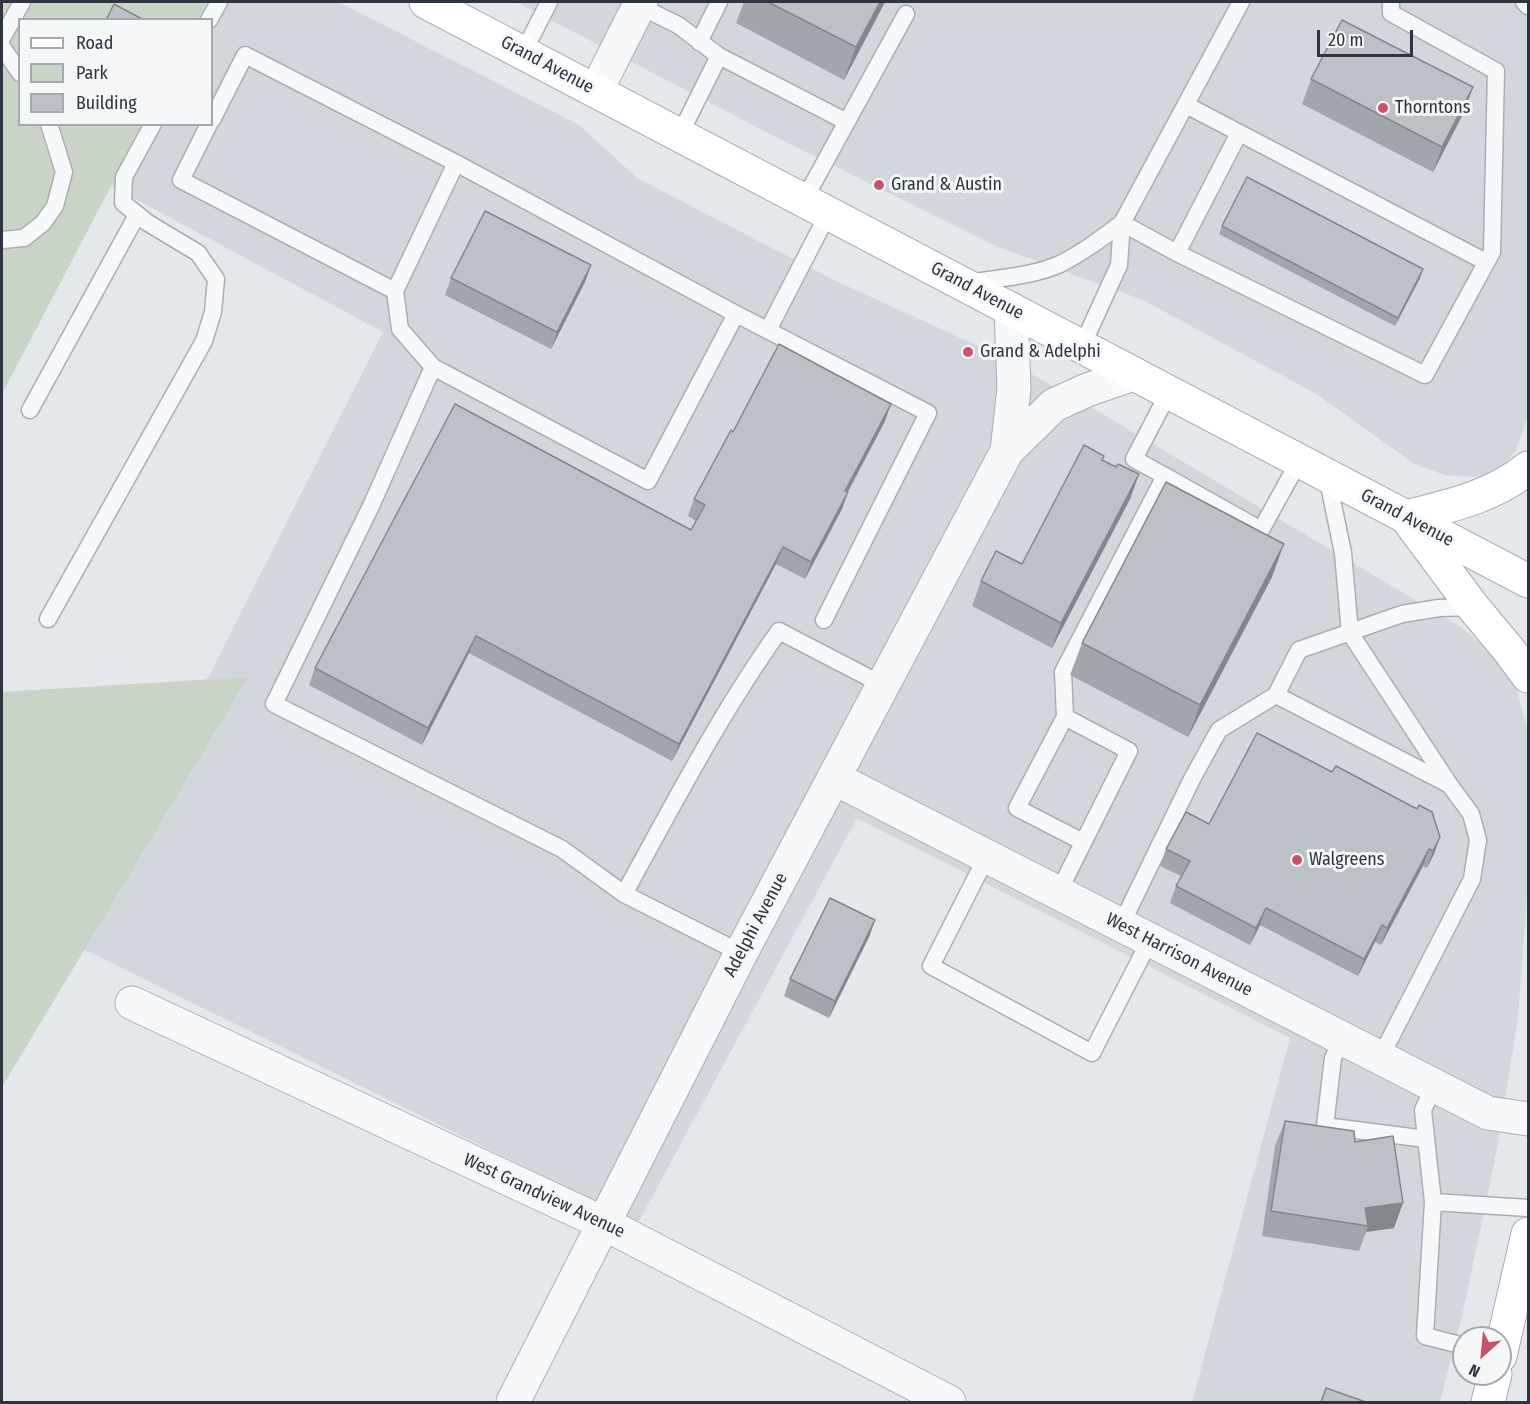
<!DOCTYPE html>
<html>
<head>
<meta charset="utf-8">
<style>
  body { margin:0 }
  #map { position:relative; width:1530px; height:1404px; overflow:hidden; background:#e4e7eb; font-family:"Fira Sans Condensed",sans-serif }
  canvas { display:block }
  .frame { position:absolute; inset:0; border:3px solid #2d3542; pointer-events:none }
  .legend { position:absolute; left:18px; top:18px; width:195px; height:108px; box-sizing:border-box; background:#f4f6f8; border:2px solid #a4a9af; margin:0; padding:8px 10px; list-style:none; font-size:18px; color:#2d3542 }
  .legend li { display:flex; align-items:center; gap:12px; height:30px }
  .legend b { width:30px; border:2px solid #a4a9af }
  .north { position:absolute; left:1452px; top:1326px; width:60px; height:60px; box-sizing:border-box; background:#f4f6f8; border:2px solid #a4a9af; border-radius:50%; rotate:207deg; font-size:16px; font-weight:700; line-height:24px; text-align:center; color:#2d3542 }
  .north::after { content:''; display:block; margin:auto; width:21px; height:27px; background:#c65368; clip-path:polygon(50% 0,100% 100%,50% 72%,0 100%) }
  .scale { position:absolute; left:1317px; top:30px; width:96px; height:27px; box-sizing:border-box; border:3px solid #2d3542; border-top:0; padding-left:8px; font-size:18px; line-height:21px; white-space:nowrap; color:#2d3542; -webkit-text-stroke:4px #f4f6f8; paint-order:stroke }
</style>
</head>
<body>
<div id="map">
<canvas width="1530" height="1404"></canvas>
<div class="frame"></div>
<ul class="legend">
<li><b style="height:8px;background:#fff"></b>Road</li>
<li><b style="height:16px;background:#cad4c6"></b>Park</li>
<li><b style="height:16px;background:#bcc0c7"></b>Building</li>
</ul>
<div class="north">N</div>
<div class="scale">20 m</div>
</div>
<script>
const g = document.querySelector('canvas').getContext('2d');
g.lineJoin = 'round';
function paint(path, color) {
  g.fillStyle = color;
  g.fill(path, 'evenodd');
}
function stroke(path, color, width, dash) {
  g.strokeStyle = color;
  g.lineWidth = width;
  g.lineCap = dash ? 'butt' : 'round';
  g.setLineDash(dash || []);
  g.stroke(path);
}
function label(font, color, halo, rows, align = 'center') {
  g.font = font + ' "Fira Sans Condensed",sans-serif';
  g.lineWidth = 6;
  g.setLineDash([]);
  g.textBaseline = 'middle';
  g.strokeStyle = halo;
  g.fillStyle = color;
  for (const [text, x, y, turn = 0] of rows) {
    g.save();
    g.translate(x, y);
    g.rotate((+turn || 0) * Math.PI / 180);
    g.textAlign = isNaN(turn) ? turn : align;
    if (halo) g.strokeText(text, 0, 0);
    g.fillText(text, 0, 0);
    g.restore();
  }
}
const built = new Path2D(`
  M206 2H339L579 125 637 178 836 281 987 350 1079 400 1459 626 1493 653 1516 686 1528 733V882L1518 1017 1497 1149 1463 1312 1440 1402H1192L1290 1038 857 818 638 1223 73 944 383 332 111 186 143 125 212 124V20L197 19Z
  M516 2H1528V406L1527 419 1515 452 1501 470 1477 477 1445 475 1416 465 1318 395 1145 301 996 246 768 133Z`);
const green = new Path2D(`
  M2 2H206L197 19 20 20V124L143 125 2 394Z
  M248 677 2 1087V692Z`);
const lane = new Path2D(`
  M1524 2 1528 6
  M639 6 678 25 719 56 847 122
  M209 20 219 2
  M2 38 22 2
  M699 42 719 2
  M2 47 20 73
  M523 53 549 2
  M1186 105 1486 262
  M212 120 245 55 456 163 736 314 928 413 824 620
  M209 124 181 180 395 291 400 329 433 367 648 481 736 314
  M680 134 719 56
  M804 200 906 14
  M1122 223 1177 253 1425 375 1492 252 1496 71 1391 13V2
  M2 240 24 238 43 223 55 206 64 172 49 124
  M1177 253 1239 133
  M969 283C998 278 1034 276 1060 264 1082 253 1102 238 1122 223
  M395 291 456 163
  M768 330 829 212
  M1082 346 1119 265 1122 223 1241 2
  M433 367 371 506 274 704 562 849 624 894
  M30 410 137 215
  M1165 476 1261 530 1299 461
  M1327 476 1343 553 1350 633 1449 784 1471 814 1478 840 1472 879 1380 1058
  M48 619 204 341 213 312 216 279 198 253 148 223 123 203 124 177 153 124
  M1276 695 1448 784
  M1065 717 1063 672 1165 476 1134 459 1169 392
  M987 856 931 966 1092 1053 1150 940
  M1058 893 1129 751 1065 717 1017 808 1083 842
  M1121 925 1192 779 1219 730 1276 695 1299 650 1402 614 1439 608 1473 607
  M741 953 624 894C673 805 720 714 779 631L883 685
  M1343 1039 1333 1058 1325 1126 1426 1139
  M1433 1202 1423 1110 1434 1086
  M1464 1346 1425 1336 1433 1202 1528 1208`);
const street = new Path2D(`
  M596 91 641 2
  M1007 451 1014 388 1011 309
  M834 778 1488 1113 1528 1119
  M132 1003 603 1223 949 1402
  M513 1402 741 953 1007 451 1054 405 1087 390 1134 374`);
const secondary = new Path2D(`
  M426 2 1528 581`);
const primary = new Path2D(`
  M1528 468C1493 497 1449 506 1406 517L1473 607 1508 649 1528 676
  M1500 1356 1528 1234
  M1488 1402 1495 1374`);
const wall = new Path2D(`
  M744 2H885L844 80 736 23Z
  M1311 79 1473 87 1464 112 1433 172 1302 104Z
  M1222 226 1423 269 1420 278 1395 326 1219 234Z
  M591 265 585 282 551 349 445 295 451 278Z
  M885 421 848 492 842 509 805 579 776 564 672 761 469 653 422 745 309 685 315 668 691 530 696 521 688 516 694 499 733 432Z
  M1102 460 1116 467 1139 474 1130 499 1052 648 972 606 981 581 1022 564Z
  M1272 577 1188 737 1070 675 1082 643Z
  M1209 824 1440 837 1434 854 1427 868 1423 866 1381 945 1375 942 1358 976 1260 925 1250 945 1170 903 1176 886 1181 876 1160 866 1166 849Z
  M875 920 869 937 829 1018 784 996 790 979Z
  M1285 1121 1355 1142 1394 1228 1366 1232 1359 1251 1262 1236 1275 1146Z`);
const shadedWall = new Path2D(`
  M880 2H885L844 80 856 47Z
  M1473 87 1464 112 1433 172 1442 147Z
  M591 265 585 282 551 349 557 332Z
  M1423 269 1420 278 1395 326 1398 318Z
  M891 404 885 421 839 508 845 491Z
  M1139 474 1130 499 1052 648 1061 623Z
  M848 492 842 509 805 579 811 562Z
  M1284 544 1272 577 1188 737 1200 705Z
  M783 547 776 564 672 761 679 744Z
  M476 636 469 653 422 745 428 728Z
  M1440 837 1434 854 1427 868 1433 851Z
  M1429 849 1423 866 1381 945 1387 928Z
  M1266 908 1260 925 1250 945 1256 928Z
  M875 920 869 937 829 1018 835 1001Z
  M1382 925 1375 942 1358 976 1364 959Z
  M1403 1203 1394 1228 1366 1232 1368 1226 1365 1208Z`);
const building = new Path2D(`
  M768 2H880L856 47Z
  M114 4 144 20H106Z
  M1342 20 1473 87 1442 147 1311 79Z
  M1247 177 1423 269 1398 318 1222 226Z
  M485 211 591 265 557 332 451 278Z
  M779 344 891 404 845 491 848 492 811 562 783 547 679 744 476 636 428 728 315 668 455 404 691 530 705 505 694 499 731 430 733 432Z
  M1084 445 1104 456 1102 460 1116 467 1118 464 1139 474 1061 623 981 581 996 551 1022 564Z
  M1166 482 1284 544 1200 705 1082 643Z
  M1257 733 1332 772 1336 766 1417 809 1419 805 1432 812 1440 837 1433 851 1429 849 1387 928 1382 925 1364 959 1266 908 1256 928 1176 886 1190 861 1166 849 1186 812 1209 824Z
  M830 898 875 920 835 1001 790 979Z
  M1285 1121 1354 1131 1355 1142 1393 1136 1403 1203 1365 1208 1368 1226 1271 1211Z
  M1326 1388 1366 1402H1321Z`);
const markers = [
  [1383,108,6,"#c65368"],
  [879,185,6,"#c65368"],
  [968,352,6,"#c65368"],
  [1297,860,6,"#c65368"]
];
const streetNames = [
  ["Grand Avenue",547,65,28],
  ["Grand Avenue",977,291,28],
  ["Grand Avenue",1407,518,28],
  ["Adelphi Avenue",756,925,-62],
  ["West Harrison Avenue",1179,955,27],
  ["West Grandview Avenue",544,1196,25]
];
const poiNames = [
  ["Thorntons",1395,108],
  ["Grand & Austin",891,185],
  ["Grand & Adelphi",980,352],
  ["Walgreens",1309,860]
];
paint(built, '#d2d6dd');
paint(green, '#cad4c6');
stroke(lane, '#a9aeb5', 19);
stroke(street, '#a9aeb5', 35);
stroke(secondary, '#a9aeb5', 35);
stroke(primary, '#a4acb6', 35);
stroke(lane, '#f7f8f9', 16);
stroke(street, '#f7f8f9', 33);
stroke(secondary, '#fff', 33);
stroke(primary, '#fff', 33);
paint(wall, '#a2a5ab');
paint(shadedWall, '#84868b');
paint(building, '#bcc0c7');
stroke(building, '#84868b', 1.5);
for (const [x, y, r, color] of markers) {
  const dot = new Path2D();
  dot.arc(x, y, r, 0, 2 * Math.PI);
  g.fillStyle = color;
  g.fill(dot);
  stroke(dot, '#f4f6f8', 2);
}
label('18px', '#2d3542', '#f4f6f8', streetNames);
label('18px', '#2d3542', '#f4f6f8', poiNames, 'left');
</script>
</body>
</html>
